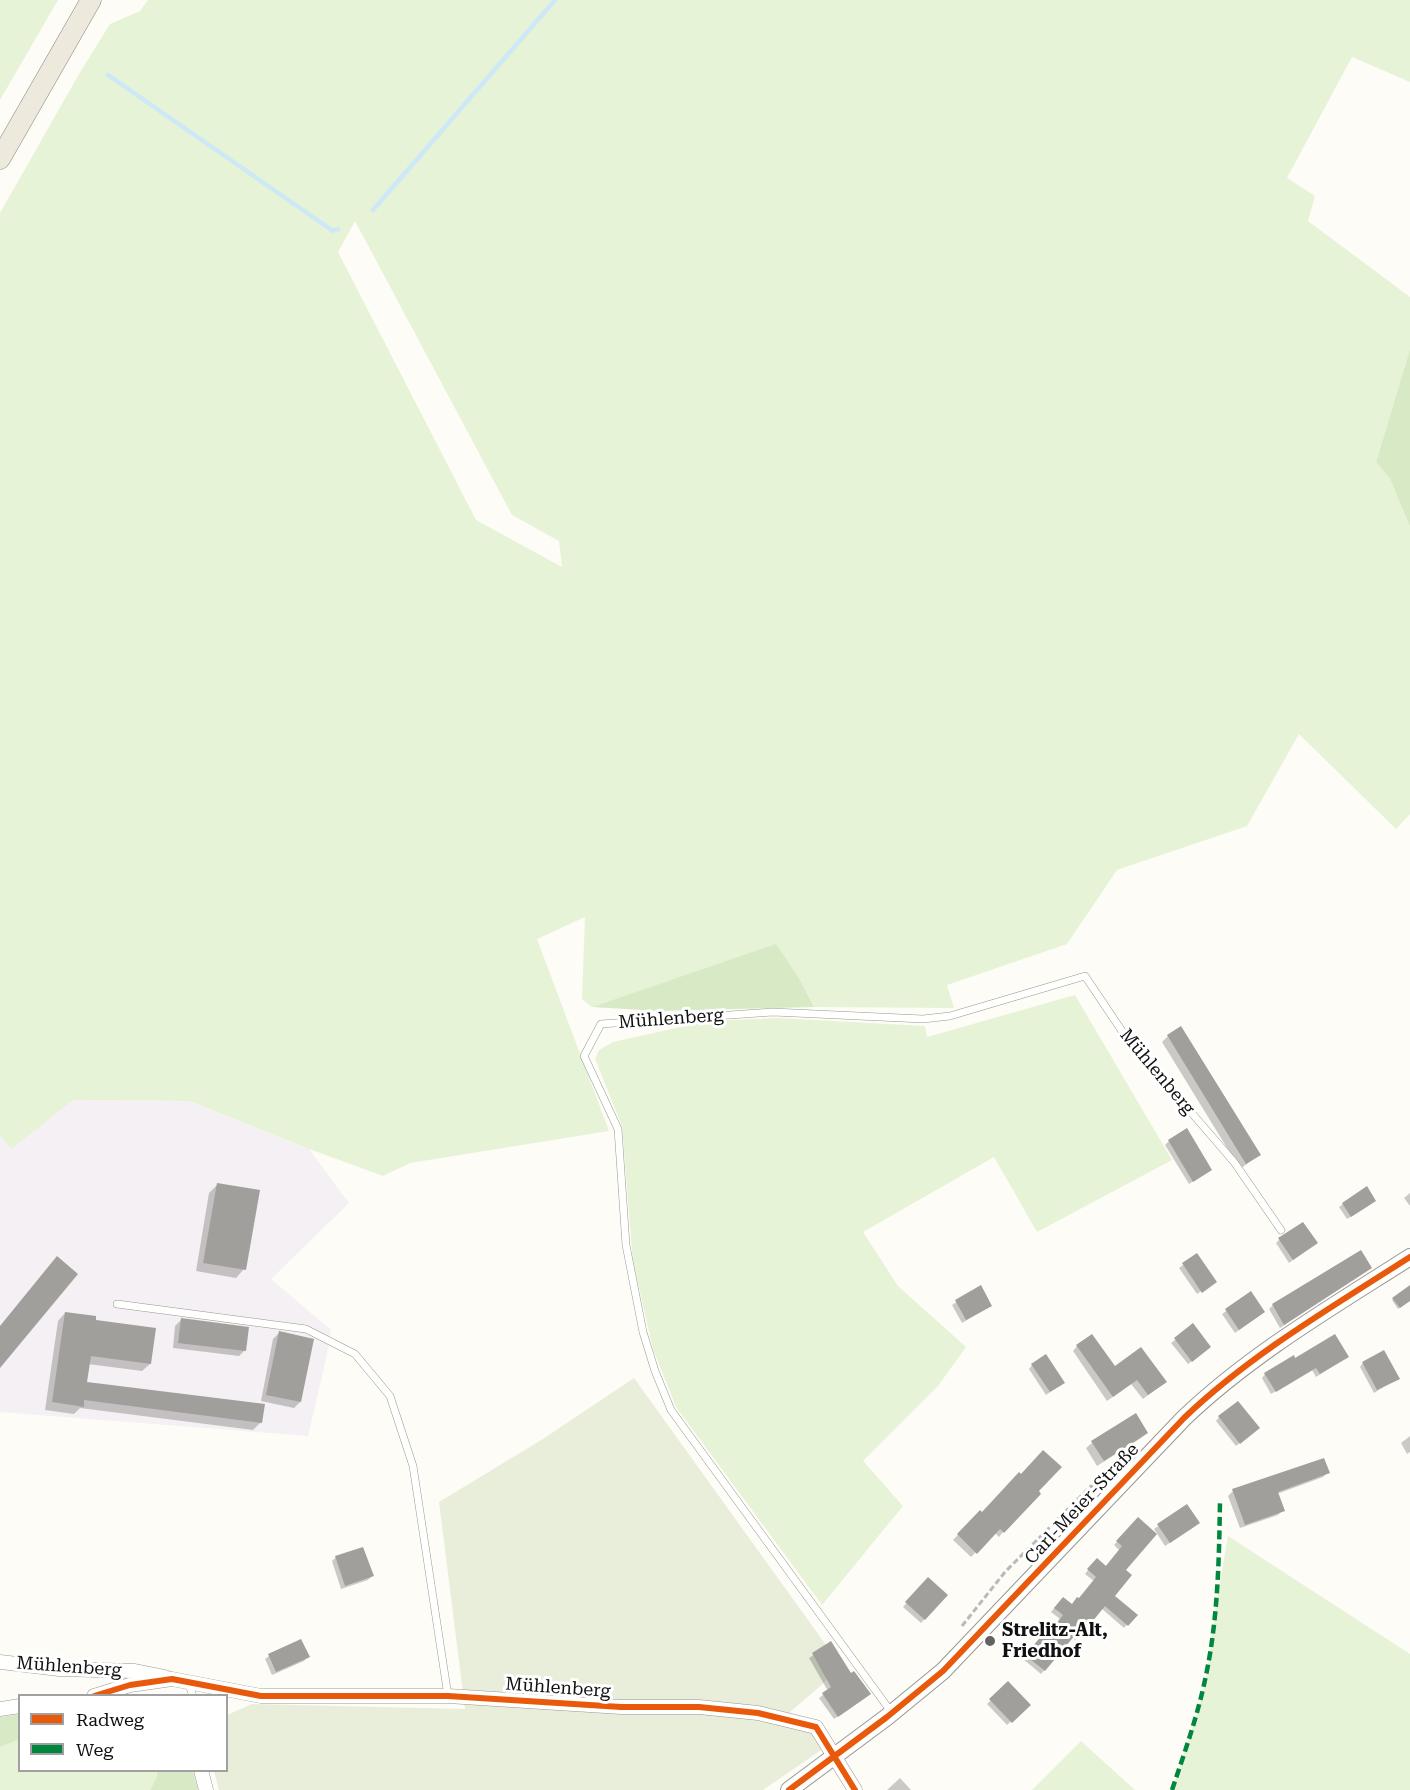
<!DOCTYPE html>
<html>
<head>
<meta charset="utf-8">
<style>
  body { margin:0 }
  #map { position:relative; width:1410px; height:1790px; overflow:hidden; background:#fdfcf7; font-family:"Roboto Serif",serif }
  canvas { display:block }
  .legend { position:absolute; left:18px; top:1694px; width:210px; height:78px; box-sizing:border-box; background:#fff; border:2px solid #a0a0a0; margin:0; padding:8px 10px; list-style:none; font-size:18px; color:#111 }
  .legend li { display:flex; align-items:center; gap:12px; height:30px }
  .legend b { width:30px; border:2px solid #a0a0a0 }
</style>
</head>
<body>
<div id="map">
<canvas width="1410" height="1790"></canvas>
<ul class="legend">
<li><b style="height:8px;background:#e8590c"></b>Radweg</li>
<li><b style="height:8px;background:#00873e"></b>Weg</li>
</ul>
</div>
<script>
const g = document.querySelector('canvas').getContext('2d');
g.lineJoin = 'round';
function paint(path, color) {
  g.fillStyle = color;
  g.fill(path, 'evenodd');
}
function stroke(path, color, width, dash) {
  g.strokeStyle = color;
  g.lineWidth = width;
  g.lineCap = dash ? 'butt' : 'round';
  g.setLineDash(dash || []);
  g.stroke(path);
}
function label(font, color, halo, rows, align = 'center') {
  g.font = font + ' "Roboto Serif",serif';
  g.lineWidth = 6;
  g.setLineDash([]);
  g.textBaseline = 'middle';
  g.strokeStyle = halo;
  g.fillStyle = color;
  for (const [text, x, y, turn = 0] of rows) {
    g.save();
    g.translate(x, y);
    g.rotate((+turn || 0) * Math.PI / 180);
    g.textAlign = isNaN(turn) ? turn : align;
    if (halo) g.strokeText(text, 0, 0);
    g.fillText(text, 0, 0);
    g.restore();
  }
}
const industrial = new Path2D(`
  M72 1100 190 1101 309 1149 349 1203 271 1279 331 1330 326 1359 308 1436 0 1412V1122Z`);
const green = new Path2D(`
  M0 0H58L0 100Z
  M148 0H1410V82L1352 57 1287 178 1315 196 1308 221 1410 297V349L1376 462 1390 479 1410 527V814L1396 829 1299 734 1247 826 1117 870 1067 944 947 985 954 1008 814 1007 799 978 776 945 592 1007 582 999 585 917 537 939 609 1131 410 1163 383 1176 309 1149 190 1101 73 1100 11 1149 0 1135V213L79 74 110 24 140 11ZM355 221 512 515 559 541 562 567 476 520 338 252Z
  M1075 995 1172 1160 1037 1232 994 1157 863 1232 898 1286 966 1347 938 1386 863 1461 903 1506 822 1605 676 1407 653 1349 633 1262 622 1126 595 1059 599 1050 613 1042 708 1021 778 1018 925 1026 927 1037Z
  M1228 1536 1410 1654V1790H1172L1195 1720 1206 1679 1219 1588Z
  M19 1740 20 1770 157 1771V1776L150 1790H0V1747Z
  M1081 1741 1135 1790H1032Z`);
const forest = new Path2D(`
  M1410 349V527L1390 479 1376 462Z
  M776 944 799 978 814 1007 660 1011 592 1007Z
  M19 1714V1740L0 1747V1717Z
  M157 1771H193L198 1790H150L157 1776Z`);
const cemetery = new Path2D(`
  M634 1378 839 1663 824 1683 790 1712 827 1746 763 1790H219L214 1771 226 1770 227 1715 252 1704 465 1709 439 1502 543 1439Z`);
const shadow = new Path2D(`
  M1168 1036 1259 1155 1240 1169 1162 1042Z
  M1169 1141 1211 1170 1189 1184 1165 1145Z
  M218 1184 244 1269 236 1278 196 1271 209 1193Z
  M1410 1193V1206L1404 1198Z
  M1343 1204H1371L1347 1219 1339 1207Z
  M1279 1240 1316 1243 1289 1263 1276 1243Z
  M1196 1255 1213 1283 1197 1294 1179 1268Z
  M1371 1268 1280 1328 1269 1309 1273 1305Z
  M1410 1286V1300L1398 1309 1392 1300Z
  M980 1287 991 1306 962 1323 952 1305Z
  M1251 1293 1260 1315 1235 1333 1222 1314Z
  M65 1313 94 1321 150 1364 142 1371 88 1364 85 1383 261 1422 253 1430 80 1408 74 1414 45 1410 58 1321Z
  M181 1320 245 1350 239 1356 173 1348 175 1326Z
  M1192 1326 1205 1351 1188 1364 1171 1343Z
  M279 1333 300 1402 294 1408 261 1401 273 1339Z
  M1077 1346 1115 1368 1160 1386 1143 1399 1131 1384 1107 1401 1073 1351Z
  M1347 1357 1316 1377 1312 1370 1271 1394 1262 1378 1265 1374 1295 1360Z
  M1363 1363 1398 1378 1374 1393 1360 1367Z
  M1032 1365 1059 1386 1046 1395 1029 1369Z
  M1219 1417 1254 1431 1236 1446 1216 1421Z
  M1146 1432 1141 1438 1097 1466 1086 1448 1092 1443Z
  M1410 1436V1452L1407 1454 1401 1443Z
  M1328 1472 1323 1477 1277 1494 1283 1510 1278 1515 1240 1528 1228 1496 1233 1491Z
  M1020 1476 1003 1532 999 1537 995 1533 971 1557 953 1540 980 1512 982 1514Z
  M1187 1506 1194 1527 1165 1546 1154 1529Z
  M1138 1519 1124 1570 1113 1596 1135 1615 1124 1628 1101 1608 1079 1636 1075 1640 1072 1637 1041 1674 1023 1659 1040 1638 1046 1637 1060 1619 1051 1612 1059 1602 1071 1606 1079 1600 1094 1581 1085 1574 1093 1564 1105 1567 1119 1550 1114 1545Z
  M362 1548 372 1576 368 1580 341 1589 332 1561 335 1558Z
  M928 1579 946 1595 921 1623 903 1607Z
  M301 1641 308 1657 304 1661 272 1675 265 1659 269 1656Z
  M831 1643 865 1698 834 1719 819 1698 828 1691 809 1658Z
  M1008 1683 1029 1704 1007 1725 987 1704Z
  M900 1778 911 1790H886H887Z`);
const stream = new Path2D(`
  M108 75 333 231 338 229
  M373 210 555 0`);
const building = new Path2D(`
  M1181 1026 1261 1155 1246 1164 1167 1035Z
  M1187 1128 1212 1170 1193 1182 1168 1140Z
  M217 1183 260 1190 246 1270 203 1263Z
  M1367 1186 1376 1201 1351 1217 1342 1203Z
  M1303 1222 1318 1243 1293 1260 1278 1238Z
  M1361 1250 1372 1268 1284 1325 1272 1304Z
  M1197 1253 1217 1282 1202 1293 1182 1263Z
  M57 1256 78 1274 0 1368V1326Z
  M981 1285 992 1306 966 1320 955 1300Z
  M1410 1285V1301L1400 1308 1392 1298Z
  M1251 1291 1265 1312 1239 1330 1225 1309Z
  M65 1312 96 1316V1320L156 1328 151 1364 91 1356 87 1382 265 1404 262 1423 84 1400V1407L52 1402Z
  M181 1318 249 1327 246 1351 178 1343Z
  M1193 1323 1211 1347 1192 1362 1174 1338Z
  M279 1331 314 1339 301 1402 266 1395Z
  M1092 1334 1115 1366 1141 1347 1167 1382 1148 1395 1137 1380 1113 1397 1076 1345Z
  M1335 1334 1349 1357 1320 1374 1316 1368 1276 1392 1264 1373 1294 1355 1295 1358Z
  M1384 1350 1400 1379 1377 1390 1362 1362Z
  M1046 1354 1065 1383 1050 1392 1031 1364Z
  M1238 1401 1260 1428 1240 1444 1218 1416Z
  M1136 1413 1148 1433 1104 1461 1091 1441Z
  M1043 1450 1062 1467 1039 1491 1041 1494 1004 1533 1000 1529 977 1554 957 1534 980 1510 982 1512 1019 1472 1021 1474Z
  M1324 1458 1330 1473 1278 1492 1285 1511 1245 1525 1232 1489Z
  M1187 1504 1200 1523 1170 1543 1157 1524Z
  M1138 1517 1157 1534 1126 1570 1132 1575 1115 1596 1138 1615 1128 1626 1105 1606 1080 1637 1076 1634 1045 1671 1025 1655 1044 1633 1047 1635 1063 1615 1054 1608 1063 1597 1072 1604 1077 1597 1079 1598 1096 1577 1087 1569 1097 1558 1106 1566 1122 1546 1116 1541Z
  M363 1547 374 1576 345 1586 335 1556Z
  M928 1577 948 1595 925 1620 905 1602Z
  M301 1639 310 1657 276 1672 268 1654Z
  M831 1641 851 1673 854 1671 871 1694 838 1717 822 1693 831 1687 812 1653Z
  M1008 1681 1031 1705 1012 1723 989 1699Z`);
const path = new Path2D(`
  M962 1626 1005 1572 1091 1486 1097 1489`);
const service = new Path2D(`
  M117 1304 306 1329 355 1354 390 1396 413 1466 448 1696
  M188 1682 193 1696
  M892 1713 671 1410 655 1371 643 1332 626 1245 618 1129 584 1056 601 1024 773 1012 923 1019 950 1016 1085 976 1126 1037 1234 1162 1281 1230`);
const minor = new Path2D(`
  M0 1662 59 1669 135 1671 165 1677
  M94 1696 130 1685 172 1679 261 1696H448L621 1707H699L758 1713 816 1727 855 1790
  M0 1709 20 1706
  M201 1770 206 1790`);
const tertiary = new Path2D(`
  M789 1790 887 1717 943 1671 1184 1418C1251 1354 1332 1307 1410 1257`);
const primary = new Path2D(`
  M0 159 91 0`);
const quiet = new Path2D(`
  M1172 1790C1184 1754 1197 1718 1205 1680 1218 1621 1219 1561 1220 1501`);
const cycleway = new Path2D(`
  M94 1696 130 1685 172 1679 261 1696H448L621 1707H699L758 1713 816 1727 855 1790
  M789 1790 887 1717 943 1671 1184 1418C1251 1354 1332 1307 1410 1257`);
const markers = [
  [990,1641,6,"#646362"]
];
const streetNames = [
  ["Mühlenberg",671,1019,-4],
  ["Mühlenberg",1157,1072,50],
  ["Carl-Meier-Straße",1082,1504,-47],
  ["Mühlenberg",69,1667,4],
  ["Mühlenberg",558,1688,4]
];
const poiNames = [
  ["Strelitz-Alt,",1002,1631],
  ["Friedhof",1002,1652]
];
paint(industrial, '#f5f0f3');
paint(green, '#e7f3d7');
paint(forest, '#d8eac5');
paint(cemetery, '#e9eedb');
paint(shadow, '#0003');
stroke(stream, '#cde8f7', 4.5);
paint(building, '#a19f9c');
stroke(service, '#979795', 8);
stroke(minor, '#979795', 15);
stroke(tertiary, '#979795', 18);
stroke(primary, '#858482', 21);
stroke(path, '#b9b9b8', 3, [6, 3]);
stroke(service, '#fffffe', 7);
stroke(minor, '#fffffe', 14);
stroke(tertiary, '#fffffe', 16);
stroke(primary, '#ede9dc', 20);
stroke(quiet, '#00873e', 4.5, [9, 4.5]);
stroke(cycleway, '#e8590c', 6);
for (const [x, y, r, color] of markers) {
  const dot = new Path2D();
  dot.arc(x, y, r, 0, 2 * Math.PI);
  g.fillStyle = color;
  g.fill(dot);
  stroke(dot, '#fff', 2);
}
label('18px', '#111', '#fff', streetNames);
label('bold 18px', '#111', '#fff', poiNames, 'left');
</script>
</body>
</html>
